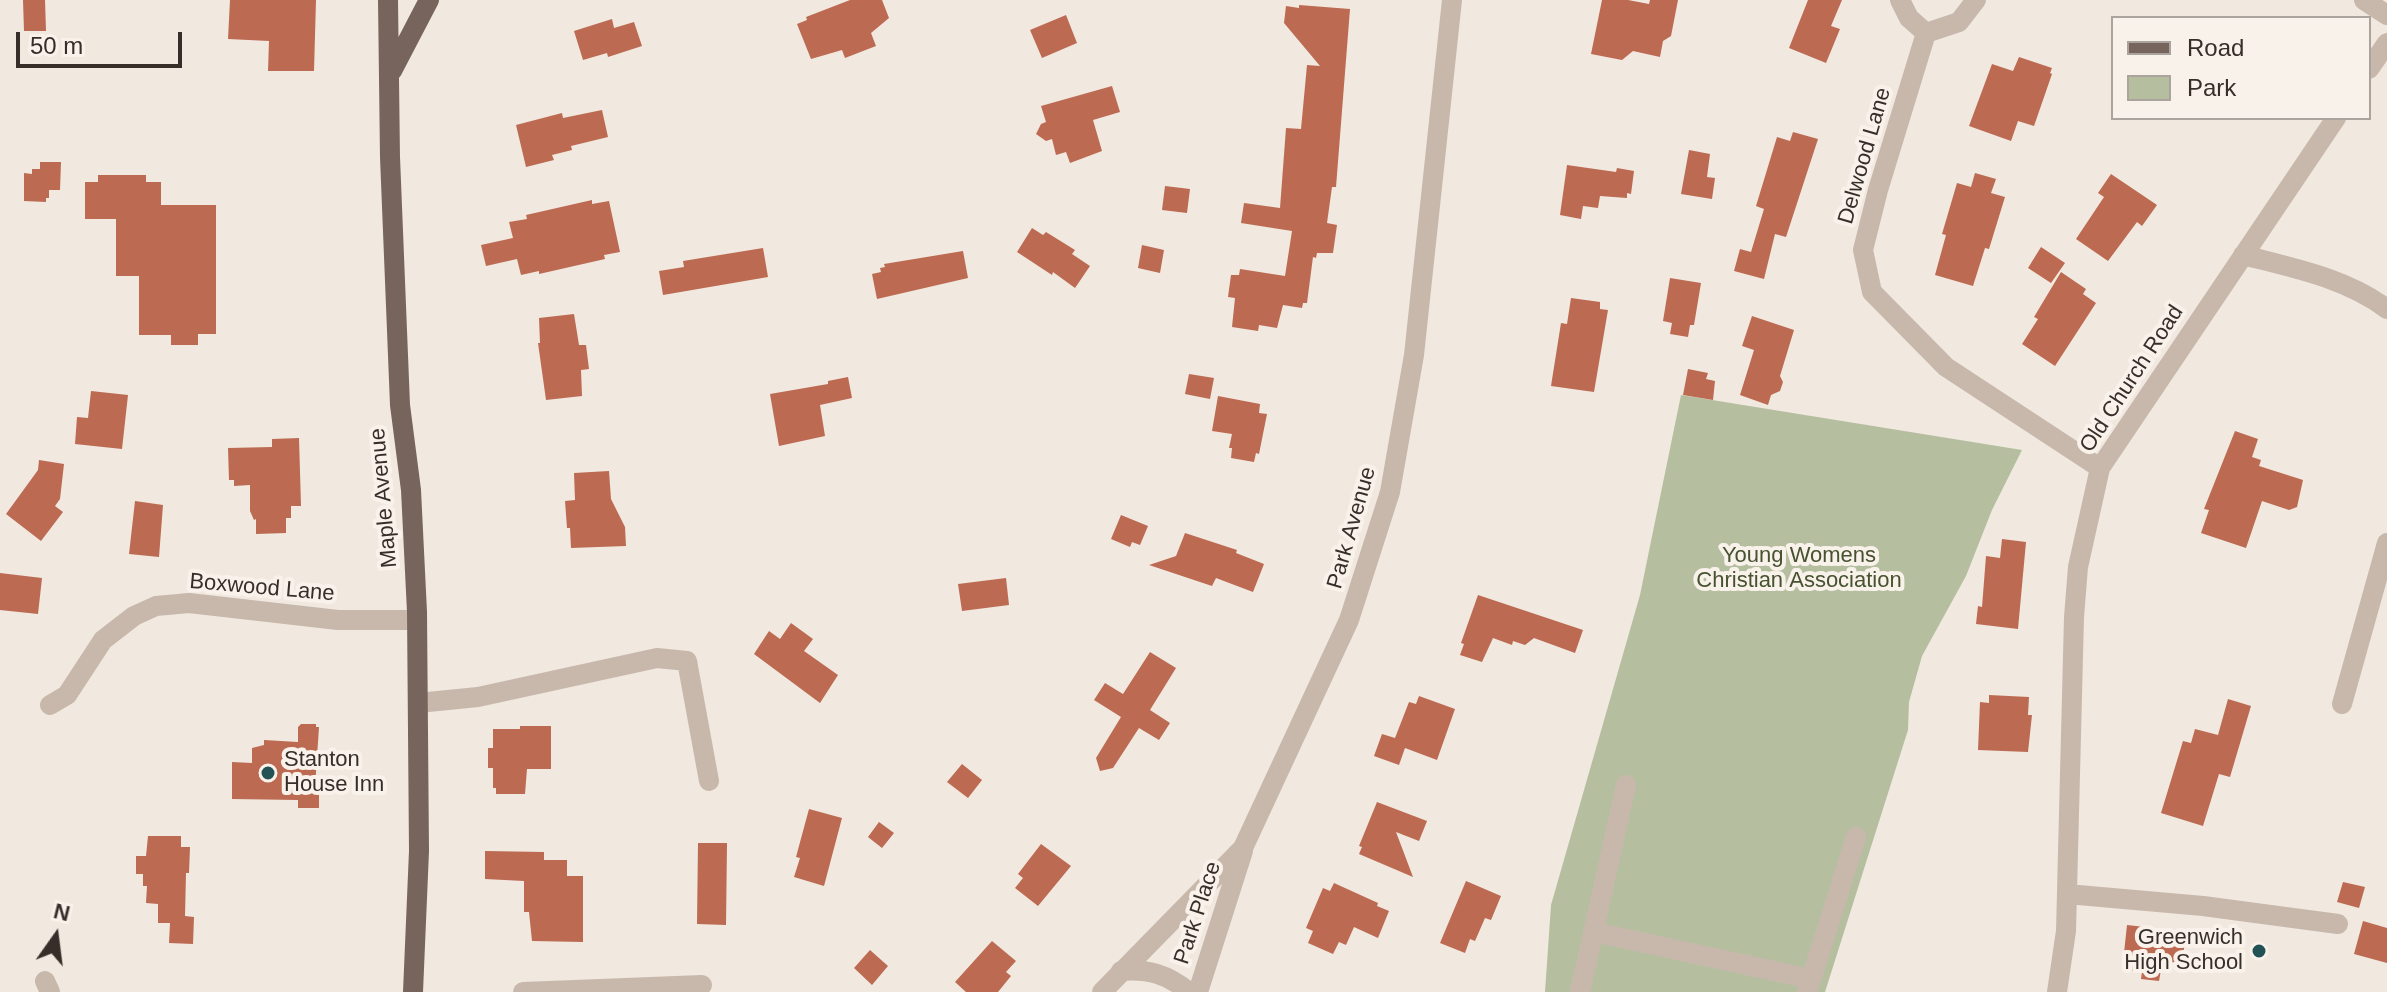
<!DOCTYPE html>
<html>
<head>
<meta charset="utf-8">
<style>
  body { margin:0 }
  #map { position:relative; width:2387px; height:992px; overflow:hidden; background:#f1e8df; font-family:Arial,sans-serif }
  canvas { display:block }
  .legend { position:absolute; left:2111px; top:16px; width:260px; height:104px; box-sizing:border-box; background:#f9f2eb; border:2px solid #aba49e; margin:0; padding:10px 14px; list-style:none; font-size:24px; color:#372e2a }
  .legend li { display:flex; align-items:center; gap:16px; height:40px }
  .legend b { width:40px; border:2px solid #aba49e }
  .north { position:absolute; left:16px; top:896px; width:80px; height:80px; -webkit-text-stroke:6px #f9f2eb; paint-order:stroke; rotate:14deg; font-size:22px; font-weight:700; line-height:32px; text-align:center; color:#372e2a }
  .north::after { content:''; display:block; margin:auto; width:28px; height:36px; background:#372e2a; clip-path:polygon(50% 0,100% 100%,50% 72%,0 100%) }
  .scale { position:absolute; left:16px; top:32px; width:166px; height:36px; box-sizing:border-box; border:4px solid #372e2a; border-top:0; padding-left:10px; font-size:24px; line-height:28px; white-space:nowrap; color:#372e2a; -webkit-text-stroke:6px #f9f2eb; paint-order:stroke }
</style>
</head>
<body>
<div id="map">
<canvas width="2387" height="992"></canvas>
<ul class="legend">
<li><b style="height:10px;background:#77655d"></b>Road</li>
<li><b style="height:22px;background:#b5bfa0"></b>Park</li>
</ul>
<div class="north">N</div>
<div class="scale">50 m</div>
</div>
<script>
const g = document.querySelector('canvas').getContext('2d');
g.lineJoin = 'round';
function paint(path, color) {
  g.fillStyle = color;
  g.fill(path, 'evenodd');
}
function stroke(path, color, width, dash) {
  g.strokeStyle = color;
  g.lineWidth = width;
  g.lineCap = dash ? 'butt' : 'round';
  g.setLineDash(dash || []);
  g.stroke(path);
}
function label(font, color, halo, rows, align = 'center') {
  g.font = font + ' Arial,sans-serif';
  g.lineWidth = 8;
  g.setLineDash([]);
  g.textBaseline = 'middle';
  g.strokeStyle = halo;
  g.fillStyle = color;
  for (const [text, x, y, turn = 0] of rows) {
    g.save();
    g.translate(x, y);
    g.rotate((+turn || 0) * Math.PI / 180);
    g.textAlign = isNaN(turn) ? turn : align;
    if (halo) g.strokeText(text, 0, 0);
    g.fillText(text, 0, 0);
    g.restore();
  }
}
const green = new Path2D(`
  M1681 395 2022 450 1992 510 1966 576 1922 656 1909 702 1908 730 1825 992H1545L1551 905 1640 595Z`);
const building = new Path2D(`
  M23 0H45L46 31H24Z
  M230 0H316L314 71H268L269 41 228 39Z
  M850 0H882L889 18 871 33 876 46 845 58 842 50 811 59 797 24 807 20 806 17Z
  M1602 0H1628L1649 4 1650 0H1678L1671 36 1663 41 1660 57 1633 51 1622 60 1591 54Z
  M1808 0H1842L1831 26 1840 29 1826 63 1789 48Z
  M1299 5 1350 9 1336 187H1332L1327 223 1337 225 1333 253H1317L1316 258 1313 257 1307 303H1303L1302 308 1283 305 1277 328 1259 325 1258 331 1232 327 1235 298 1228 297 1231 275H1239L1240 269 1285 276 1292 231 1241 223 1244 203 1280 208 1286 128 1301 129 1307 65 1320 66 1284 23 1286 6 1299 8Z
  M1066 15 1077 43 1042 58 1030 30Z
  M612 19 614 28 634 22 642 46 608 57 607 53 583 60 574 31Z
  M2019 57 2052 68 2050 73 2052 74 2034 126 2018 121 2011 141 1969 126 1992 64 2013 71Z
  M1112 86 1120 112 1093 120 1102 151 1070 163 1066 152 1056 155 1052 139 1046 141 1036 134 1041 124 1046 122 1041 106Z
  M602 110 608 137 571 146 572 150 552 155 554 160 526 167 516 125 562 113 563 118Z
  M1793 132 1818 139 1786 237 1775 234 1764 279 1734 271 1740 249 1751 252 1764 209 1756 206 1777 137 1790 141Z
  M1689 150 1710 154 1707 177 1715 178 1712 199 1681 194Z
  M40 162H61L60 190H49V198H46V202L24 201V173L32 174V169H40Z
  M1567 165 1616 172 1617 168 1634 171 1631 194 1627 193V198L1600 196 1598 208 1583 206 1581 219 1560 215Z
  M1975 173 1996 179 1991 193 2005 197 1989 249 1985 248 1973 286 1935 275 1946 235 1942 234 1957 183 1971 187Z
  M2111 174 2157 205 2142 226 2137 222 2108 261 2076 239 2104 197 2098 193Z
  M98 175H146V182H161V205H216V334H198V345H171V335H139V276H116V219H85V182H98Z
  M1165 186 1190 189 1187 213 1162 210Z
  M592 200V204L609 201 620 252 604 255 605 259 539 274V271L521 275 517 259 486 266 481 245 513 238 509 222 527 219 526 215Z
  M1032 228 1043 235 1046 232 1075 250 1072 254 1090 266 1075 288 1053 272 1052 275 1017 252Z
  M1142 245 1164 250 1160 273 1138 268Z
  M2041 247 2065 263 2051 283 2028 268Z
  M763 248 768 277 663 295 659 271 684 267 683 261Z
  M963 251 968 278 877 299 872 274 881 272 880 268 885 267 884 264Z
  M2061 272 2086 289 2083 294 2096 303 2055 366 2022 344 2038 319 2034 317Z
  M1670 278 1701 283 1694 325H1690L1688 337 1670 334 1672 323 1663 321Z
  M1571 298 1600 302V309L1608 310 1594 392 1551 386 1561 323 1567 324Z
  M574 314 579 345H586L589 369 581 370 582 396 546 400 538 343H540L539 318Z
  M1752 316 1794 330 1780 376 1783 382 1780 391 1771 395 1768 405 1740 395 1754 350 1742 346Z
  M1688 369 1708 373 1706 379 1715 381 1713 400 1683 395Z
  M1189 374 1214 378 1210 399 1185 394Z
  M848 377 852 398 820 405 825 436 779 446 770 394 828 384V381Z
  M91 391 128 395 122 449 75 444 77 417 88 418Z
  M1218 396 1260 404 1259 413 1267 414 1259 454 1256 453 1254 462 1231 458 1232 448H1229L1232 434 1212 431Z
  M2235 431 2258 439 2252 457 2261 460 2259 466 2303 480 2297 507 2289 510 2262 501 2246 548 2201 533 2209 510 2204 509Z
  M299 438 301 506H291V518H286V533L256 534V519L254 520 250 511V485L234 486V480H229L228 448 272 447V439Z
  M39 460 64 464 60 499 55 506 63 512 41 541 6 514 38 470Z
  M609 471 611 499 625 527 626 546 571 548 570 528H567L565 501 575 500 574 473Z
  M135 501 163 505 159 557 129 554Z
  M1121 515 1148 526 1140 545 1132 542 1130 547 1111 539Z
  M1185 533 1237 550 1236 553 1264 564 1253 592 1216 578 1212 586 1149 565 1176 556Z
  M2002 539 2026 542 2018 629 1976 624 1978 606 1982 607 1986 556 2000 558Z
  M0 573 42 578 38 614 0 610Z
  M1006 578 1009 605 962 611 958 584Z
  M1478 595 1583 630 1575 653 1534 638 1525 645 1513 641 1512 645 1493 638 1482 662 1460 655 1464 644 1461 643Z
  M791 623 813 639 804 651 838 675 820 703 754 654 769 631 780 639Z
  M1150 652 1176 668 1150 710 1170 723 1159 740 1139 728 1113 768 1100 771 1096 758 1121 717 1094 700 1105 683 1123 694Z
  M1989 695 2029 697 2028 715H2032L2028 752 1978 750 1980 702 1989 703Z
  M1419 696 1455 709 1437 760 1405 748 1399 765 1374 756 1382 734 1395 738 1409 702 1416 704Z
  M2228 699 2251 706 2230 777 2219 774 2203 826 2161 813 2183 741 2191 743 2195 729 2218 735Z
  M301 724H316V727H319L315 787H319V808H298V800L232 799V762L252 763V748L264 745V740L298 742V727Z
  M520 726H551V769H527L525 794H496V788H493V768H488V748H493V729H520Z
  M962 764 982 780 968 798 947 782Z
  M1377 802 1427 821 1419 841 1396 832 1413 877 1359 854 1362 847 1359 846Z
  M809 809 842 818 824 886 794 877 800 858 796 857Z
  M879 822 894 833 882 848 868 837Z
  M148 836H181V847H190L189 873H186L185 916 194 917 193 944 169 943 170 923H158V904L146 903 147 886H143V874H136V856H146Z
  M698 843H727L726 925 697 924Z
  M1041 844 1071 866 1038 906 1015 888 1023 878 1018 874Z
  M485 851 544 852V860H567V876H583V942L532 941 529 912H524V881L485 879Z
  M1466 881 1501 896 1491 920 1485 918 1475 941 1470 939 1465 953 1440 943Z
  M2343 882 2365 887 2359 908 2337 902Z
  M1334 883 1378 903 1377 906 1389 911 1378 938 1354 927 1346 945 1339 942 1333 954 1308 943 1313 931 1306 928 1323 888 1330 891Z
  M2363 921 2387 928V963L2354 954Z
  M2127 925 2154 928 2153 935 2185 941 2182 964 2171 962 2170 971 2161 970 2159 981 2141 979 2142 972 2127 970 2129 954 2124 953Z
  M992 941 1016 961 1006 972 1011 976 998 992H966L955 982Z
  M870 950 888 966 872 985 854 968Z`);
const minor = new Path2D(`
  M1900 0 1909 18 1926 33
  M2364 0 2387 15
  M1926 33 1878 190 1863 250 1872 292 1946 367 2100 468
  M1926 33 1959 22 1976 0
  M2369 69 2387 43
  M2243 255C2293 268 2346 278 2387 309
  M418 703 478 697 657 658 687 661 709 781
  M2342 704 2387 543
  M50 705 67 695 103 640 134 616 156 606 189 603 338 620H417
  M2067 894 2203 906 2338 924
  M1594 932 1811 979
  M1121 971C1149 969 1167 974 1189 992
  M45 981 50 992
  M523 992 702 985
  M1102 992 1243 848 1349 620 1390 492 1414 355 1452 0
  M1198 992 1243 851
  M1580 992 1626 785
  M1807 992 1856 837
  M2057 992 2066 931 2074 617 2078 567 2100 468 2336 118`);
const major = new Path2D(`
  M388 0 390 157 400 405 411 490 417 612 419 851 413 992
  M392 71 429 0`);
const markers = [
  [268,773,8,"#235255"],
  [2259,951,8,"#235255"]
];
const streetNames = [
  ["Delwood Lane",1865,156,-74],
  ["Old Church Road",2132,379,-57],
  ["Maple Avenue",384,498,-95],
  ["Park Avenue",1352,528,-74],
  ["Boxwood Lane",262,588,5],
  ["Park Place",1198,913,-72]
];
const parkNames = [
  ["Young Womens",1799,556],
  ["Christian Association",1799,581]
];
const poiNames = [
  ["Stanton",284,760],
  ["House Inn",284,785],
  ["Greenwich",2243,938,"right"],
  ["High School",2243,963,"right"]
];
paint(green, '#b5bfa0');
paint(building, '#bc6a52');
stroke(minor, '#c8b8ac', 20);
stroke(major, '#77655d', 20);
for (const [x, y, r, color] of markers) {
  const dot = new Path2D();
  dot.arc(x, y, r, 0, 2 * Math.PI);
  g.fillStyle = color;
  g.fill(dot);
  stroke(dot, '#f9f2eb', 3);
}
label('22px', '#372e2a', '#f9f2eb', streetNames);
label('22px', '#475330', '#f9f2eb', parkNames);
label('22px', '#372e2a', '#f9f2eb', poiNames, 'left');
</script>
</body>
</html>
